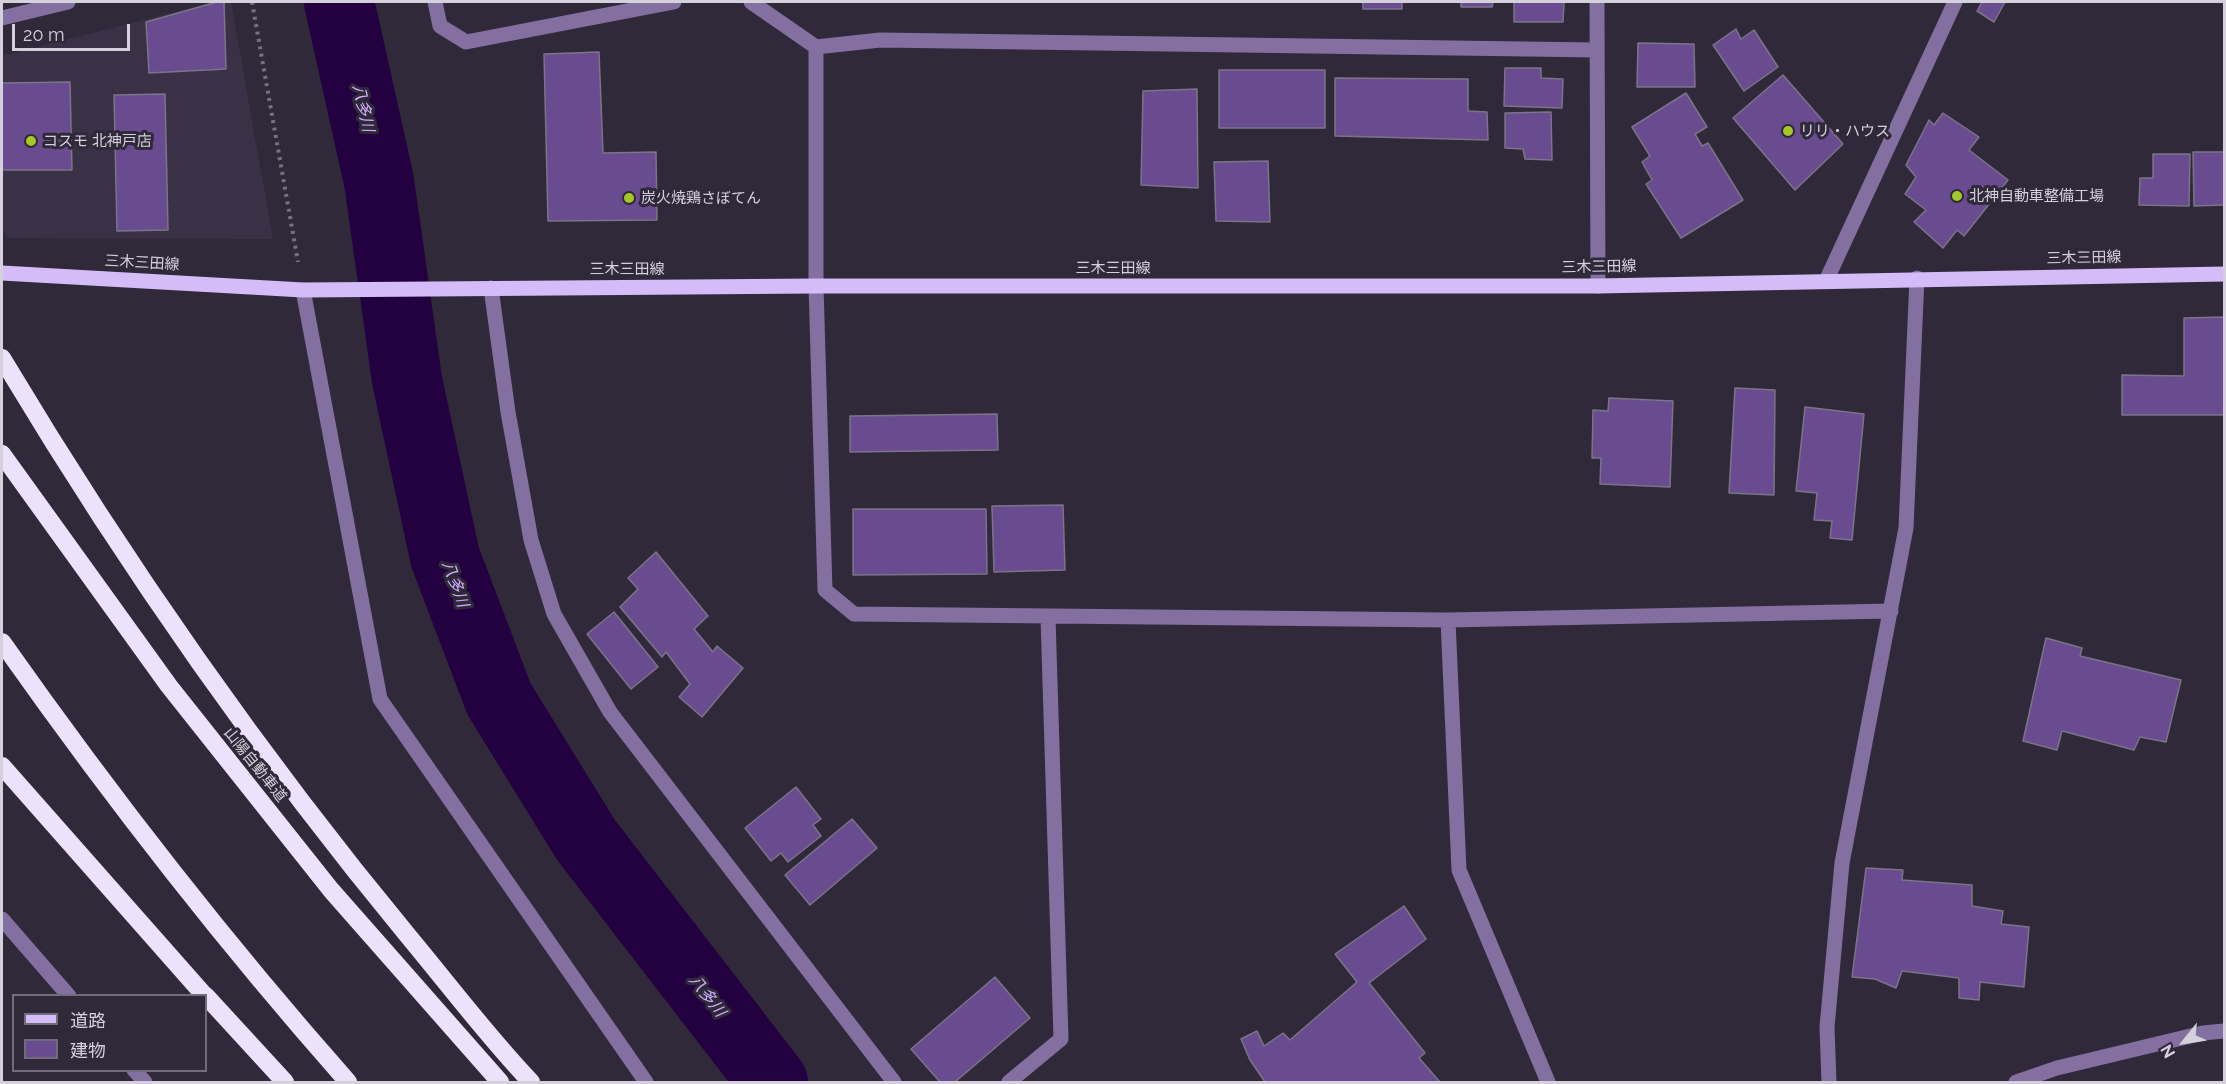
<!DOCTYPE html>
<html>
<head>
<meta charset="utf-8">
<style>
  body { margin:0 }
  #map { position:relative; width:2226px; height:1084px; overflow:hidden; background:#2f2939; font-family:Raleway,"Noto Sans JP",sans-serif }
  canvas { display:block }
  .frame { position:absolute; inset:0; border:3px solid #d5d1dc; pointer-events:none }
  .legend { position:absolute; left:12px; top:994px; width:195px; height:78px; box-sizing:border-box; background:#2f2939; border:2px solid #716c7a; margin:0; padding:8px 10px; list-style:none; font-size:18px; color:#d5d1dc }
  .legend li { display:flex; align-items:center; gap:12px; height:30px }
  .legend b { width:30px; border:2px solid #716c7a }
  .north { position:absolute; left:2154px; top:1012px; width:60px; height:60px; -webkit-text-stroke:4px #2f2939; paint-order:stroke; rotate:240deg; font-size:16px; font-weight:700; line-height:24px; text-align:center; color:#d5d1dc }
  .north::after { content:''; display:block; margin:auto; width:21px; height:27px; background:#d5d1dc; clip-path:polygon(50% 0,100% 100%,50% 72%,0 100%) }
  .scale { position:absolute; left:12px; top:24px; width:118px; height:27px; box-sizing:border-box; border:3px solid #d5d1dc; border-top:0; padding-left:8px; font-size:18px; line-height:21px; white-space:nowrap; color:#d5d1dc; -webkit-text-stroke:4px #2f2939; paint-order:stroke }
</style>
</head>
<body>
<div id="map">
<canvas width="2226" height="1084"></canvas>
<div class="frame"></div>
<ul class="legend">
<li><b style="height:8px;background:#d3bcf8"></b>道路</li>
<li><b style="height:16px;background:#694c90"></b>建物</li>
</ul>
<div class="north">N</div>
<div class="scale">20 m</div>
</div>
<script>
const g = document.querySelector('canvas').getContext('2d');
g.lineJoin = 'round';
function paint(path, color) {
  g.fillStyle = color;
  g.fill(path, 'evenodd');
}
function stroke(path, color, width, dash) {
  g.strokeStyle = color;
  g.lineWidth = width;
  g.lineCap = dash ? 'butt' : 'round';
  g.setLineDash(dash || []);
  g.stroke(path);
}
function label(font, color, halo, rows, align = 'center') {
  g.font = font + ' Raleway,"Noto Sans JP",sans-serif';
  g.lineWidth = 6;
  g.setLineDash([]);
  g.textBaseline = 'middle';
  g.strokeStyle = halo;
  g.fillStyle = color;
  for (const [text, x, y, turn = 0] of rows) {
    g.save();
    g.translate(x, y);
    g.rotate((+turn || 0) * Math.PI / 180);
    g.textAlign = isNaN(turn) ? turn : align;
    if (halo) g.strokeText(text, 0, 0);
    g.fillText(text, 0, 0);
    g.restore();
  }
}
const built = new Path2D(`
  M214 2H231L273 239 8 238 2 230V56Z`);
const river = new Path2D(`
  M339 2 379 181 407 380 445 557 499 699 586 840 773 1082`);
const building = new Path2D(`
  M217 2H224L226 69 149 73 146 22Z
  M1363 2H1402V9H1363Z
  M1461 2H1493L1492 7H1461Z
  M1514 2H1564L1563 22H1514Z
  M1982 2H2005L1994 22 1977 11Z
  M1736 29 1741 39 1754 30 1778 67 1744 91 1713 45Z
  M1638 43 1694 44 1695 87H1637Z
  M599 52 603 153 656 152 657 220 548 221 544 54Z
  M1505 68H1541V78L1563 79 1562 108 1504 106Z
  M1219 70H1325V128H1219Z
  M1783 75 1843 144 1795 190 1733 118Z
  M1335 78 1468 79V111L1487 112 1488 140 1335 136Z
  M70 82 72 170H2V83Z
  M1197 89 1198 188 1141 185 1143 91Z
  M1686 93 1707 127 1695 134 1702 146 1708 143 1743 200 1681 238 1646 184 1652 180 1642 162 1650 156 1632 127Z
  M165 94 168 230 117 231 114 95Z
  M1551 112 1552 160 1525 159 1523 149 1505 148V113Z
  M1943 113 1979 137 1969 150 2008 180 1964 236 1957 230 1943 248 1914 222 1926 210 1905 194 1916 177 1906 165 1929 120 1934 125Z
  M2193 152H2224V205L2194 206Z
  M2153 154H2190L2189 206 2139 205 2140 178H2153Z
  M1268 161 1270 222 1216 221 1214 162Z
  M2224 317V415H2122V375L2184 376V318Z
  M1735 388 1775 390 1774 495 1729 493Z
  M1609 398 1673 401 1670 487 1600 484 1601 458H1592L1593 410 1608 411Z
  M1805 407 1864 414 1852 540 1830 538 1832 521 1814 520 1817 493 1796 491Z
  M997 414 998 450 850 452V416Z
  M1063 505 1065 570 994 572 992 506Z
  M853 509H986L987 574 853 575Z
  M656 552 708 616 694 629 713 652 717 646 743 668 702 717 679 697 690 684 666 652 662 657 620 607 638 589 628 578Z
  M614 612 658 667 631 689 587 634Z
  M2046 638 2082 648 2080 656 2181 680 2166 742 2140 737 2134 750 2062 731 2057 750 2023 741Z
  M796 787 821 819 813 825 821 836 788 862 781 853 771 861 745 828Z
  M852 819 877 848 810 905 785 875Z
  M1866 868 1903 870 1902 880 1972 885V906L2003 911 2001 924 2029 927 2024 987 1980 982 1979 1000 1959 998V978L1902 971 1896 988 1875 979 1852 977Z
  M1404 906 1426 939 1369 983 1425 1053 1419 1058 1440 1082H1265L1250 1060 1241 1039 1257 1031 1264 1046 1283 1033 1290 1040 1357 982 1335 954Z
  M995 977 1030 1018 955 1082H940L911 1049Z`);
const path = new Path2D(`
  M252 2 298 262`);
const minor = new Path2D(`
  M435 2 440 26 466 42 674 2
  M751 2 816 47V286L825 590 854 614 1448 620 1891 611
  M1597 2 1598 286
  M2 18 68 2
  M816 47 880 40 1597 50
  M1826 281 1955 2
  M491 288 508 412 531 540 554 614 610 712 894 1082
  M303 290 380 699 646 1082
  M1448 620 1459 870 1548 1082
  M2 919 69 996
  M134 1070 145 1082
  M1009 1082 1061 1039 1048 617
  M1829 1082 1827 1027 1842 863 1906 528 1917 278
  M2016 1082 2057 1068 2203 1033 2224 1031`);
const major = new Path2D(`
  M2 273 303 290 816 286H1598L2224 274`);
const highway = new Path2D(`
  M2 358C124 562 257 753 409 937 449 985 488 1037 531 1082
  M2 454 169 686 331 890 500 1082
  M2 642C109 794 225 943 348 1082
  M2 766 205 996
  M206 996 285 1082`);
const markers = [
  [1788,131,6,"#a4c825"],
  [31,141,6,"#a4c825"],
  [1957,196,6,"#a4c825"],
  [629,198,6,"#a4c825"]
];
const poiNames = [
  ["リリ・ハウス",1800,131],
  ["コスモ 北神戸店",43,141],
  ["北神自動車整備工場",1969,196],
  ["炭火焼鶏さぼてん",641,198]
];
const streetNames = [
  ["三木三田線",2084,258,-1],
  ["三木三田線",142,263,3],
  ["三木三田線",1599,267,-1],
  ["三木三田線",1113,268],
  ["三木三田線",627,269],
  ["山陽自動車道",255,765,51]
];
const waterNames = [
  ["八多川",363,108,77],
  ["八多川",455,584,70],
  ["八多川",707,996,52]
];
paint(built, '#3a3147');
stroke(river, '#230040', 70);
paint(building, '#694c90');
stroke(building, '#7b7488', 1.5);
stroke(path, '#77717f', 4, [3, 4.5]);
stroke(minor, '#836fa0', 15);
stroke(major, '#d3bcf8', 15);
stroke(highway, '#ece3fb', 18);
for (const [x, y, r, color] of markers) {
  const dot = new Path2D();
  dot.arc(x, y, r, 0, 2 * Math.PI);
  g.fillStyle = color;
  g.fill(dot);
  stroke(dot, '#2f2939', 2);
}
label('15px', '#d5d1dc', '#2f2939', poiNames, 'left');
label('15px', '#d5d1dc', '#2f2939', streetNames);
label('italic 16px', '#cfaffd', '#2f2939', waterNames);
</script>
</body>
</html>
